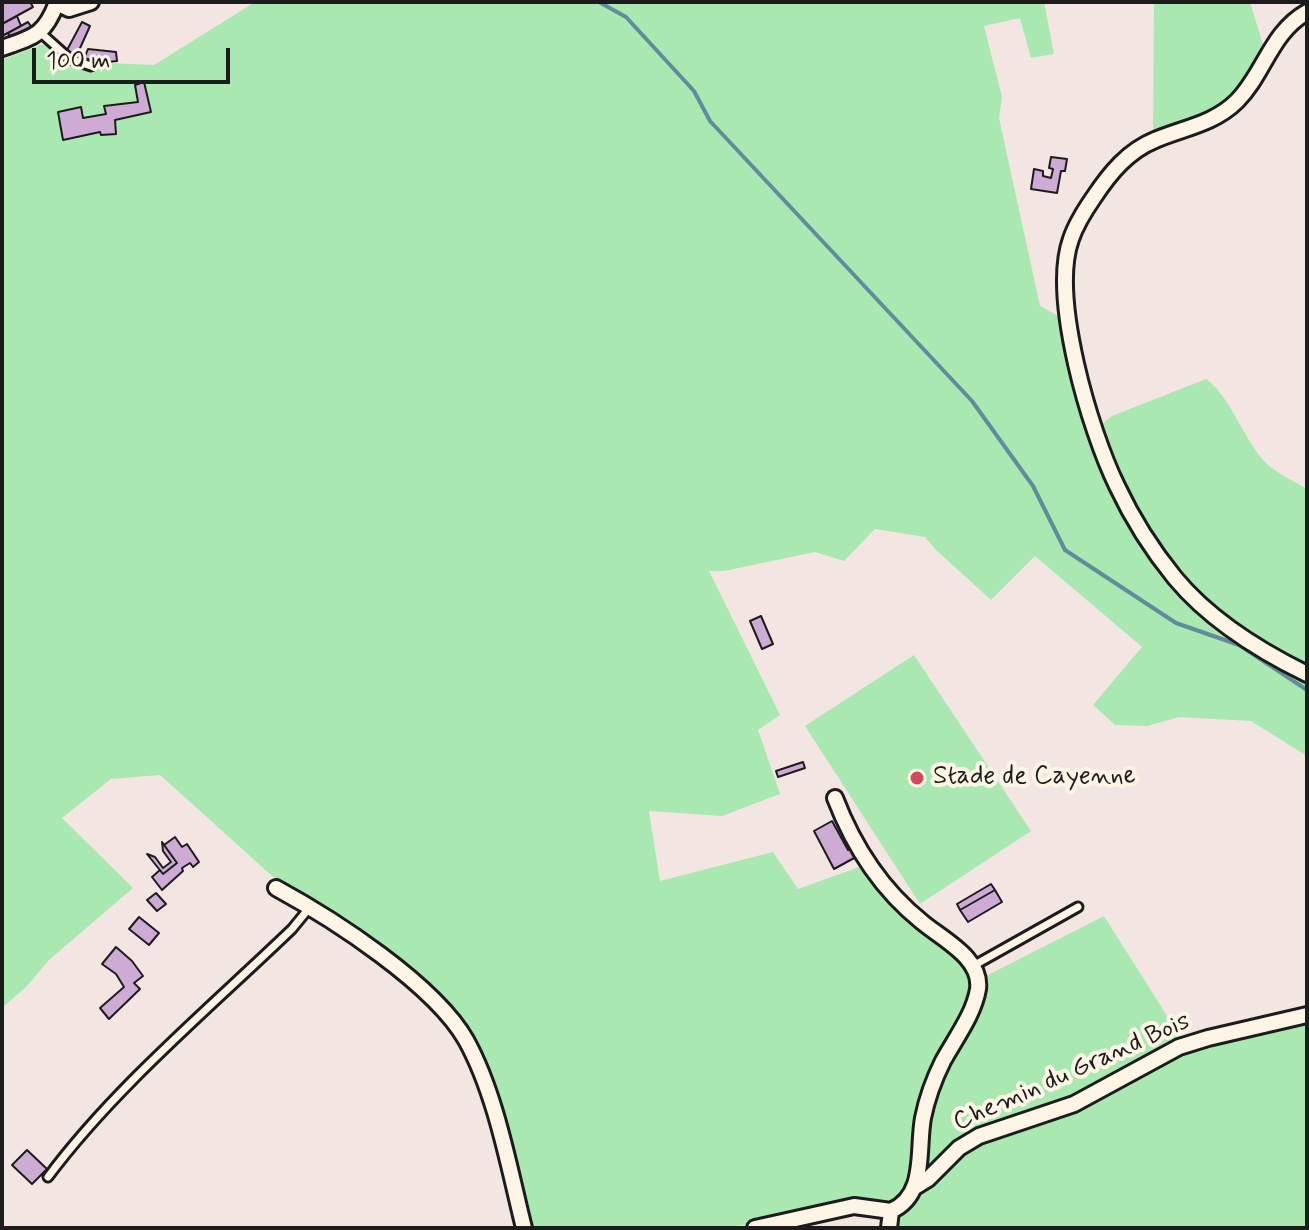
<!DOCTYPE html>
<html>
<head>
<meta charset="utf-8">
<style>
  body { margin:0 }
  #map { position:relative; width:1309px; height:1230px; overflow:hidden; background:#f3e6e2; font-family:Mynerve,sans-serif }
  canvas { display:block }
  .frame { position:absolute; inset:0; border:4px solid #1c1c1c; pointer-events:none }
  .scale { position:absolute; left:32px; top:48px; width:198px; height:36px; box-sizing:border-box; border:4px solid #1c1c1c; border-top:0; padding-left:10px; font-size:24px; line-height:28px; white-space:nowrap; color:#1c1c1c; -webkit-text-stroke:6px #fcf5e5; paint-order:stroke }
</style>
</head>
<body>
<div id="map">
<canvas width="1309" height="1230"></canvas>
<div class="frame"></div>
<div class="scale">100 m</div>
</div>
<script>
const g = document.querySelector('canvas').getContext('2d');
g.lineJoin = 'round';
function paint(path, color) {
  g.fillStyle = color;
  g.fill(path, 'evenodd');
}
function stroke(path, color, width, dash) {
  g.strokeStyle = color;
  g.lineWidth = width;
  g.lineCap = dash ? 'butt' : 'round';
  g.setLineDash(dash || []);
  g.stroke(path);
}
function label(font, color, halo, rows, align = 'center') {
  g.font = font + ' Mynerve,sans-serif';
  g.lineWidth = 8;
  g.setLineDash([]);
  g.textBaseline = 'middle';
  g.strokeStyle = halo;
  g.fillStyle = color;
  for (const [text, x, y, turn = 0] of rows) {
    g.save();
    g.translate(x, y);
    g.rotate((+turn || 0) * Math.PI / 180);
    g.textAlign = isNaN(turn) ? turn : align;
    if (halo) g.strokeText(text, 0, 0);
    g.fillText(text, 0, 0);
    g.restore();
  }
}
const green = new Path2D(`
  M255 2H1044L1054 54 1031 58 1020 18 984 26 1002 97 999 118 1040 306 1060 317 1064 346 1095 430 1112 416 1206 379C1228 393 1244 439 1264 461 1275 473 1294 481 1307 489V756L1251 721 1179 717 1147 726 1115 725 1093 705 1142 647 1035 556 991 600 936 550 925 537 875 529 844 561 815 552 724 571H709L780 715 758 730 780 794 722 816 649 811 660 881 773 852 798 889 859 867 945 948C958 957 973 968 972 986 971 1007 937 1058 928 1083 914 1116 912 1151 908 1187 898 1203 887 1202 869 1201L728 1228H530L476 1045 456 1009 435 987 385 948 308 902 271 875 160 775 111 779 62 818 133 888 49 960 27 986 2 1008V60L48 42 63 61 154 65Z
  M1154 2H1250L1264 48 1232 99 1219 110 1153 134Z
  M914 655 1031 831 920 904 805 726Z
  M1104 916 1181 1038 1074 1098 1008 1120 928 1170 924 1169C929 1134 932 1098 947 1066 962 1034 983 1011 988 975Z
  M1307 1020V1228H894V1222L909 1206 959 1159 983 1142 1080 1108 1186 1051Z`);
const stream = new Path2D(`
  M599 2 626 17 694 91 710 121 972 401 1033 486 1065 550 1176 623 1239 645 1307 690`);
const building = new Path2D(`
  M2 2H30L33 7 2 24Z
  M17 16 21 26 2 36V24Z
  M28 22 35 32 13 42 8 33Z
  M82 22 90 26 76 57 66 52Z
  M88 49 116 52 117 61 100 63 84 59Z
  M144 82 151 112 115 120 116 134 101 135 100 132 63 140 58 112 81 107 83 118 106 114 104 106 138 102 135 85Z
  M1051 157 1067 159 1065 171H1061L1057 193 1031 189 1034 169 1043 171V176L1051 178 1053 169 1049 168Z
  M761 616 773 644 762 649 750 621Z
  M803 762 805 768 778 777 776 771Z
  M832 821 848 850 851 847 856 857 834 869 814 831Z
  M175 837 182 847 187 844 199 862 193 867 190 863 182 868 183 871 162 890 152 877 160 870 163 874 177 863 164 845Z
  M162 842 177 863 163 874 147 854 155 857 163 868 171 862 163 851Z
  M991 884 995 890 960 910 957 904Z
  M995 890 1002 902 968 922 960 910Z
  M156 893 166 904 157 911 147 900Z
  M139 917 159 933 149 945 129 929Z
  M116 947 132 961 143 976 134 983 140 989 109 1019 100 1008 124 987 116 974 102 964Z
  M27 1150 47 1169 32 1184 12 1165Z`);
const lane = new Path2D(`
  M41 33 70 59 91 66
  M973 966 1078 907
  M48 1177C114 1088 212 1006 292 929L310 907`);
const street = new Path2D(`
  M57 3 69 9 91 2
  M1307 12C1271 32 1264 74 1237 101 1214 124 1183 128 1155 140 1128 151 1110 173 1094 197 1085 210 1076 224 1071 239 1050 297 1090 431 1117 486 1132 518 1153 551 1175 578 1209 619 1260 651 1307 674
  M2 48C34 37 45 35 57 2
  M276 888C333 919 434 984 466 1040 496 1094 509 1168 524 1228
  M915 1187 928 1179 959 1148 979 1136 1074 1104 1179 1047 1208 1038 1307 1015
  M755 1228 854 1206 891 1211C927 1195 917 1151 923 1118 927 1098 934 1079 943 1061 955 1039 974 1014 978 989 982 958 942 939 922 922 882 890 853 845 835 798
  M889 1228 891 1211`);
const markers = [
  [917,778,8,"#d1495b"]
];
const poiNames = [
  ["Stade de Cayenne",933,778]
];
const streetNames = [
  ["Chemin du Grand Bois",1072,1073,-24]
];
paint(green, '#a9e8b0');
stroke(stream, '#638b9e', 4);
paint(building, '#ceabd5');
stroke(building, '#1c1c1c', 2);
stroke(lane, '#1c1c1c', 13);
stroke(street, '#1c1c1c', 20);
stroke(lane, '#fcf5e5', 7);
stroke(street, '#fcf5e5', 14);
for (const [x, y, r, color] of markers) {
  const dot = new Path2D();
  dot.arc(x, y, r, 0, 2 * Math.PI);
  g.fillStyle = color;
  g.fill(dot);
  stroke(dot, '#fcf5e5', 3);
}
label('26px', '#1c1c1c', '#fcf5e5', poiNames, 'left');
label('26px', '#1c1c1c', '#fcf5e5', streetNames);
</script>
</body>
</html>
